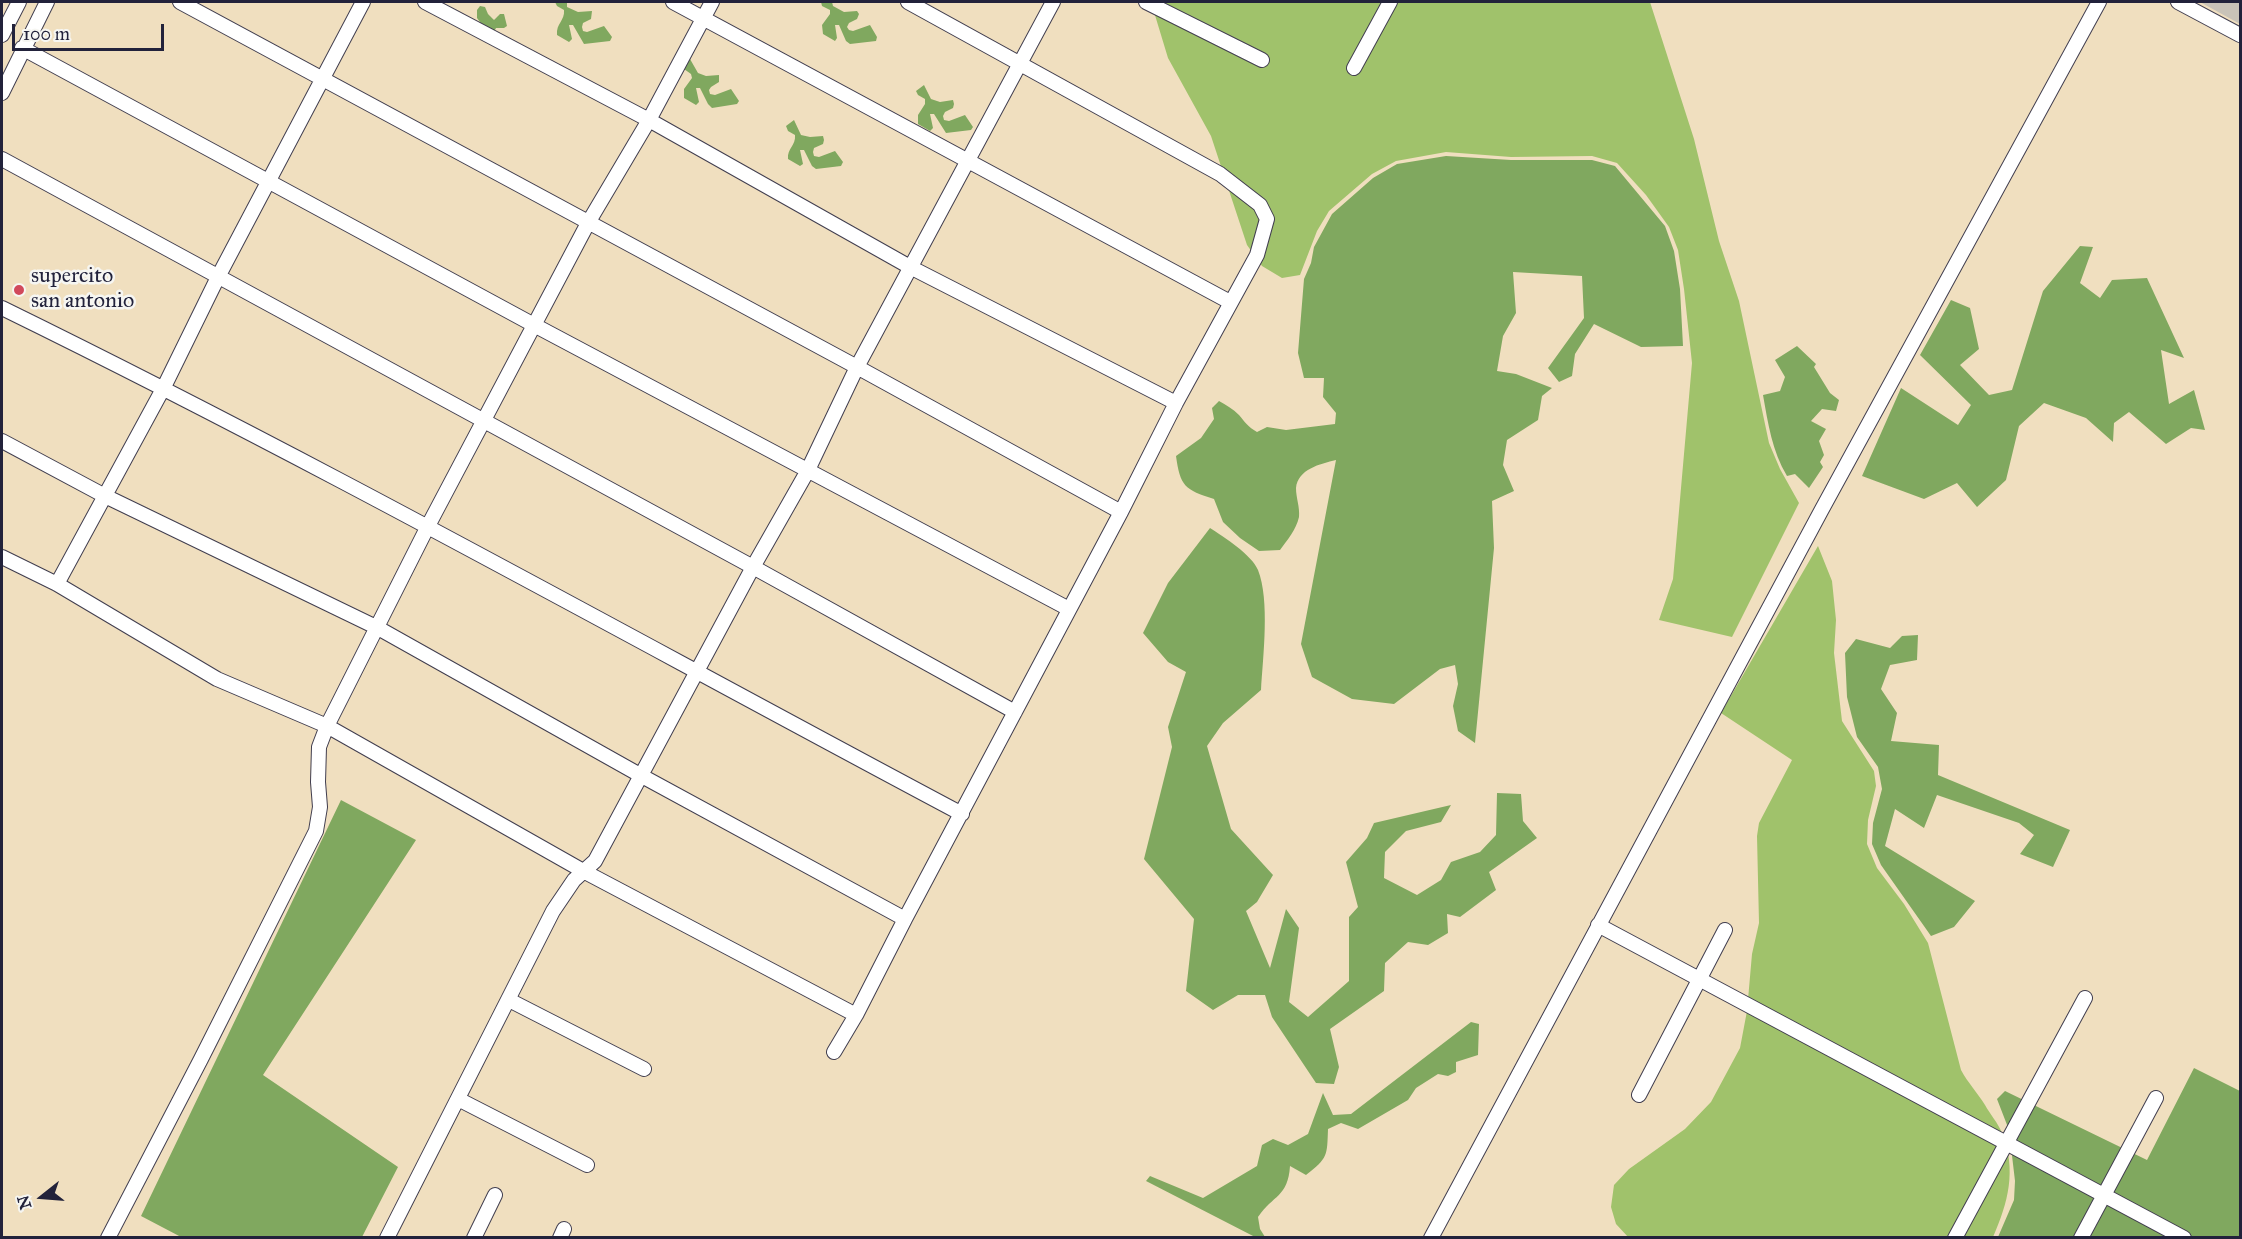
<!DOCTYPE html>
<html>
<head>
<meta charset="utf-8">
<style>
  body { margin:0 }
  #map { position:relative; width:2242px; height:1239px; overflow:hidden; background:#f0dfbf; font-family:"IM FELL Great Primer",serif }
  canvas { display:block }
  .frame { position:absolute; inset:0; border:3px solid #22223b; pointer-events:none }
  .north { position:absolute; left:12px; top:1167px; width:60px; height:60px; -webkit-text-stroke:4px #f6f6f2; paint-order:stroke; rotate:253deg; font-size:16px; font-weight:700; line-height:24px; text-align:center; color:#22223b }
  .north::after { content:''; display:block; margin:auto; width:21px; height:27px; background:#22223b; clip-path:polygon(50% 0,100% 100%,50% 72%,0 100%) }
  .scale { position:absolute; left:12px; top:24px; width:152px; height:27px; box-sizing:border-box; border:3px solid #22223b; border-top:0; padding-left:8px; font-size:18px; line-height:21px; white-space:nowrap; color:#22223b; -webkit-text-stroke:4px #f6f6f2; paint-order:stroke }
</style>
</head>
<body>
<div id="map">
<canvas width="2242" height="1239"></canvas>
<div class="frame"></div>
<div class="north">N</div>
<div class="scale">100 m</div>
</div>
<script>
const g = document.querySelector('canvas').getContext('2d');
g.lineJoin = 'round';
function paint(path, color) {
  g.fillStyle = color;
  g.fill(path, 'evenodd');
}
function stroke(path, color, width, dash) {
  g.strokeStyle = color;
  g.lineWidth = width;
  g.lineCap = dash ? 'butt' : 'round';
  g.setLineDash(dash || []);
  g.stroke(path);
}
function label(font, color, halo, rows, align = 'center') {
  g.font = font + ' "IM FELL Great Primer",serif';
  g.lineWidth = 5;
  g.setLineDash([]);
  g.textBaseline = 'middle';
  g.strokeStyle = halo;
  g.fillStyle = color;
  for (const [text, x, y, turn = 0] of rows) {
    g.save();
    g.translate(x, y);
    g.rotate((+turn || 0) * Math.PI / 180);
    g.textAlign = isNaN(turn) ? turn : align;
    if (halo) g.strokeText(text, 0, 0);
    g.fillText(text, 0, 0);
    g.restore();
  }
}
const industrial = new Path2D(`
  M2200 2H2240V24Z`);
const green = new Path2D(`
  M1151 2H1650L1694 139 1719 241 1739 301 1769 443 1780 469 1799 503 1732 637 1659 620 1673 579 1692 363 1684 289 1678 250 1669 227 1646 195 1617 163 1592 156 1511 157 1446 152 1396 161 1372 174 1329 211 1317 231 1300 275 1282 278 1262 266 1247 245 1211 136 1168 58Z
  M1818 546 1832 581 1836 620 1834 653 1842 721 1874 771 1876 786 1868 820 1867 844 1877 868 1904 904 1928 943 1961 1070C1968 1083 1977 1092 1985 1105 1990 1114 1998 1123 2002 1133 2017 1170 2008 1203 1993 1237L1629 1238 1616 1224 1611 1207 1614 1185 1629 1169 1685 1129 1711 1102 1740 1048 1747 1011 1752 954 1759 923 1757 836 1759 823 1792 760 1721 713Z`);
const forest = new Path2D(`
  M555 2H567V7L578 12 592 11 591 19 583 23 582 27 583 31 587 32 604 26 612 37 610 41 584 44 573 25H569L572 39 569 42 557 35C556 23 565 21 564 10L557 6Z
  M821 2H832L833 6 844 12 857 11 859 14 857 19 849 23 847 27 849 30 853 31 870 25 877 37 876 41 850 44 846 41 839 25H835L837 38 835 41 823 34 822 25 830 14V10L822 6Z
  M480 6 485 7 488 14 494 20 500 14H504L507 26 504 28H496L494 32 483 26 477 18V10Z
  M690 59 698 73 706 76 719 75V82L711 87 709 90 710 94 715 95 731 89 739 101 737 104 712 108 708 104 700 88H696L699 102 696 105 684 98V89L692 78 691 74 684 69 683 65Z
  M924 85 931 99 940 102 953 100 954 104 953 108 945 112 943 116 944 120 949 121 965 115 973 127 971 130 946 133 934 114H930L933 128 930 131 918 124V115L925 104V99L918 95 916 91Z
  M794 120 801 135 810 137 823 136 824 140 823 144 814 148 813 152 814 156 819 157 835 151 843 162 841 166 816 169 812 166 804 150H800L803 164 800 166 788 159C787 148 796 146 795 135L788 131 786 126Z
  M1446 156 1511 160H1592L1615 166 1665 226 1674 251 1680 289 1683 346 1641 347 1594 324 1575 354 1572 376 1559 382 1548 368 1584 318 1582 276 1513 272 1516 313 1503 336 1497 371 1516 374 1552 388 1542 396 1538 420 1507 440 1503 465 1514 491 1492 501 1494 548 1475 743 1458 731 1453 706 1458 684 1455 665 1440 669 1394 704 1352 699 1312 677 1301 644 1336 460C1320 464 1298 469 1296 488 1296 498 1300 507 1299 517 1296 530 1288 539 1280 550L1259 551 1240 538 1223 522 1214 499C1185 490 1180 486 1176 456L1201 438 1214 419 1212 408 1219 401C1226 405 1233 409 1239 415 1245 422 1248 427 1257 432L1267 427 1286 430 1335 424 1336 413 1323 397 1324 378H1304L1298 353 1304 279 1311 263 1314 247 1332 214 1373 178 1397 164Z
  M2080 246 2093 247 2080 283 2100 298 2112 280 2147 278 2184 358 2161 350 2169 404 2194 390 2205 430 2191 428 2166 444 2129 412 2114 423 2113 442 2086 418 2044 403 2019 426 2006 480 1977 507 1957 483 1924 499 1862 476 1901 388 1958 425 1971 405 1920 355 1951 300 1970 308 1979 349 1960 365 1989 395 2012 390 2043 291Z
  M1797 346 1816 364 1814 367 1830 393 1839 400 1836 411 1822 409 1811 421 1826 429 1819 441 1824 455 1820 462 1823 467 1809 488 1795 474 1787 476C1772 451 1768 423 1763 395L1780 391 1785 377 1775 360Z
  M1210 528C1224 537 1252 555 1258 570 1270 600 1263 657 1261 690L1223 723 1207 746 1231 829 1273 875 1257 902 1246 911 1270 968 1286 909 1299 928 1289 1002 1308 1017 1349 981V917L1358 907 1346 862 1367 838 1374 823 1451 805 1441 822 1406 831 1385 852 1384 878 1417 895 1441 880 1451 862 1480 852 1496 835 1497 793 1521 794 1523 821 1537 838 1489 872 1496 890 1460 917 1447 914 1448 933 1428 945 1408 942 1385 963 1384 991 1330 1029 1339 1067 1334 1084 1316 1083 1272 1017 1265 995H1238L1213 1010 1186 991 1194 919 1144 859 1172 747 1168 727 1186 672 1168 662 1143 633 1168 583Z
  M1918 635 1917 660 1890 665 1881 689 1897 713 1891 741 1939 745 1938 775 2070 830 2053 867 2020 854 2034 835 2019 823 1937 795 1924 828 1895 809 1885 846 1975 901 1954 927 1931 936 1881 865 1872 844 1873 823 1882 789 1878 767 1857 737 1847 697 1845 653 1856 639 1890 648 1902 636Z
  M341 800 416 840 263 1075 398 1167 362 1237H181L141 1216Z
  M1471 1022 1479 1024 1478 1055 1456 1062V1072L1448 1076 1438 1074 1416 1088 1408 1100 1358 1129 1341 1123 1328 1129C1327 1156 1328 1158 1306 1175L1290 1166C1288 1197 1273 1195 1258 1217L1260 1229 1265 1237H1255L1146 1181 1150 1176 1203 1198 1257 1166 1262 1145 1273 1139 1288 1145 1308 1134 1323 1093 1333 1115 1351 1114Z
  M2194 1068 2240 1091V1237H1998L2014 1200 2015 1181 2009 1130 1997 1099 2005 1091 2147 1160Z`);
const minor = new Path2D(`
  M180 2 857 367 1121 512
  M673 2 1230 302
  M712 2 649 120 910 267 1176 403
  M1146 2 1262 60
  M2178 2 2240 35
  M2 35 19 2
  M22 48 534 325 1069 609
  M1354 68 1390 2
  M2 93 47 2
  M2 159 753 567 1015 712
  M2 308C327 467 642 644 962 814
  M2 441 105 496 378 628 640 775 905 919 856 1015 834 1052
  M2 557 57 584 217 679 327 726 585 872 856 1015
  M57 584 164 387 218 277 363 2
  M905 919 1121 512 1176 403 1257 255 1267 219 1260 205 1220 174 908 2
  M1598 925 2184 1238
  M509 1000 644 1069
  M1639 1095 1725 930
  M458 1099 587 1165
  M108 1238 201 1059 316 831 320 807 318 782 319 747 327 726 428 526 588 223 649 120 425 2
  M387 1238 553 911 574 880 595 861 753 567 807 472 857 367 1053 2
  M474 1238 495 1195
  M560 1238 564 1229
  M1431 1238 1821 511 2099 2
  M1955 1238 2085 998
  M2081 1238 2156 1098`);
const markers = [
  [19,290,6,"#d1495b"]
];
const poiNames = [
  ["supercito",31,277],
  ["san antonio",31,302]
];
paint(industrial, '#c9c3b8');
paint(green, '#a0c26b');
paint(forest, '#80a85f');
stroke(minor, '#413e4f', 16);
stroke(minor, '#fff', 14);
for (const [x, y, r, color] of markers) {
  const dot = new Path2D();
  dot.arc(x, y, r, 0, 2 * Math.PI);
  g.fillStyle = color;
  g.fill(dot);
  stroke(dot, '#f6f6f2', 2);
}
label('22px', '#22223b', '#f6f6f2', poiNames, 'left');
</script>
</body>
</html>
